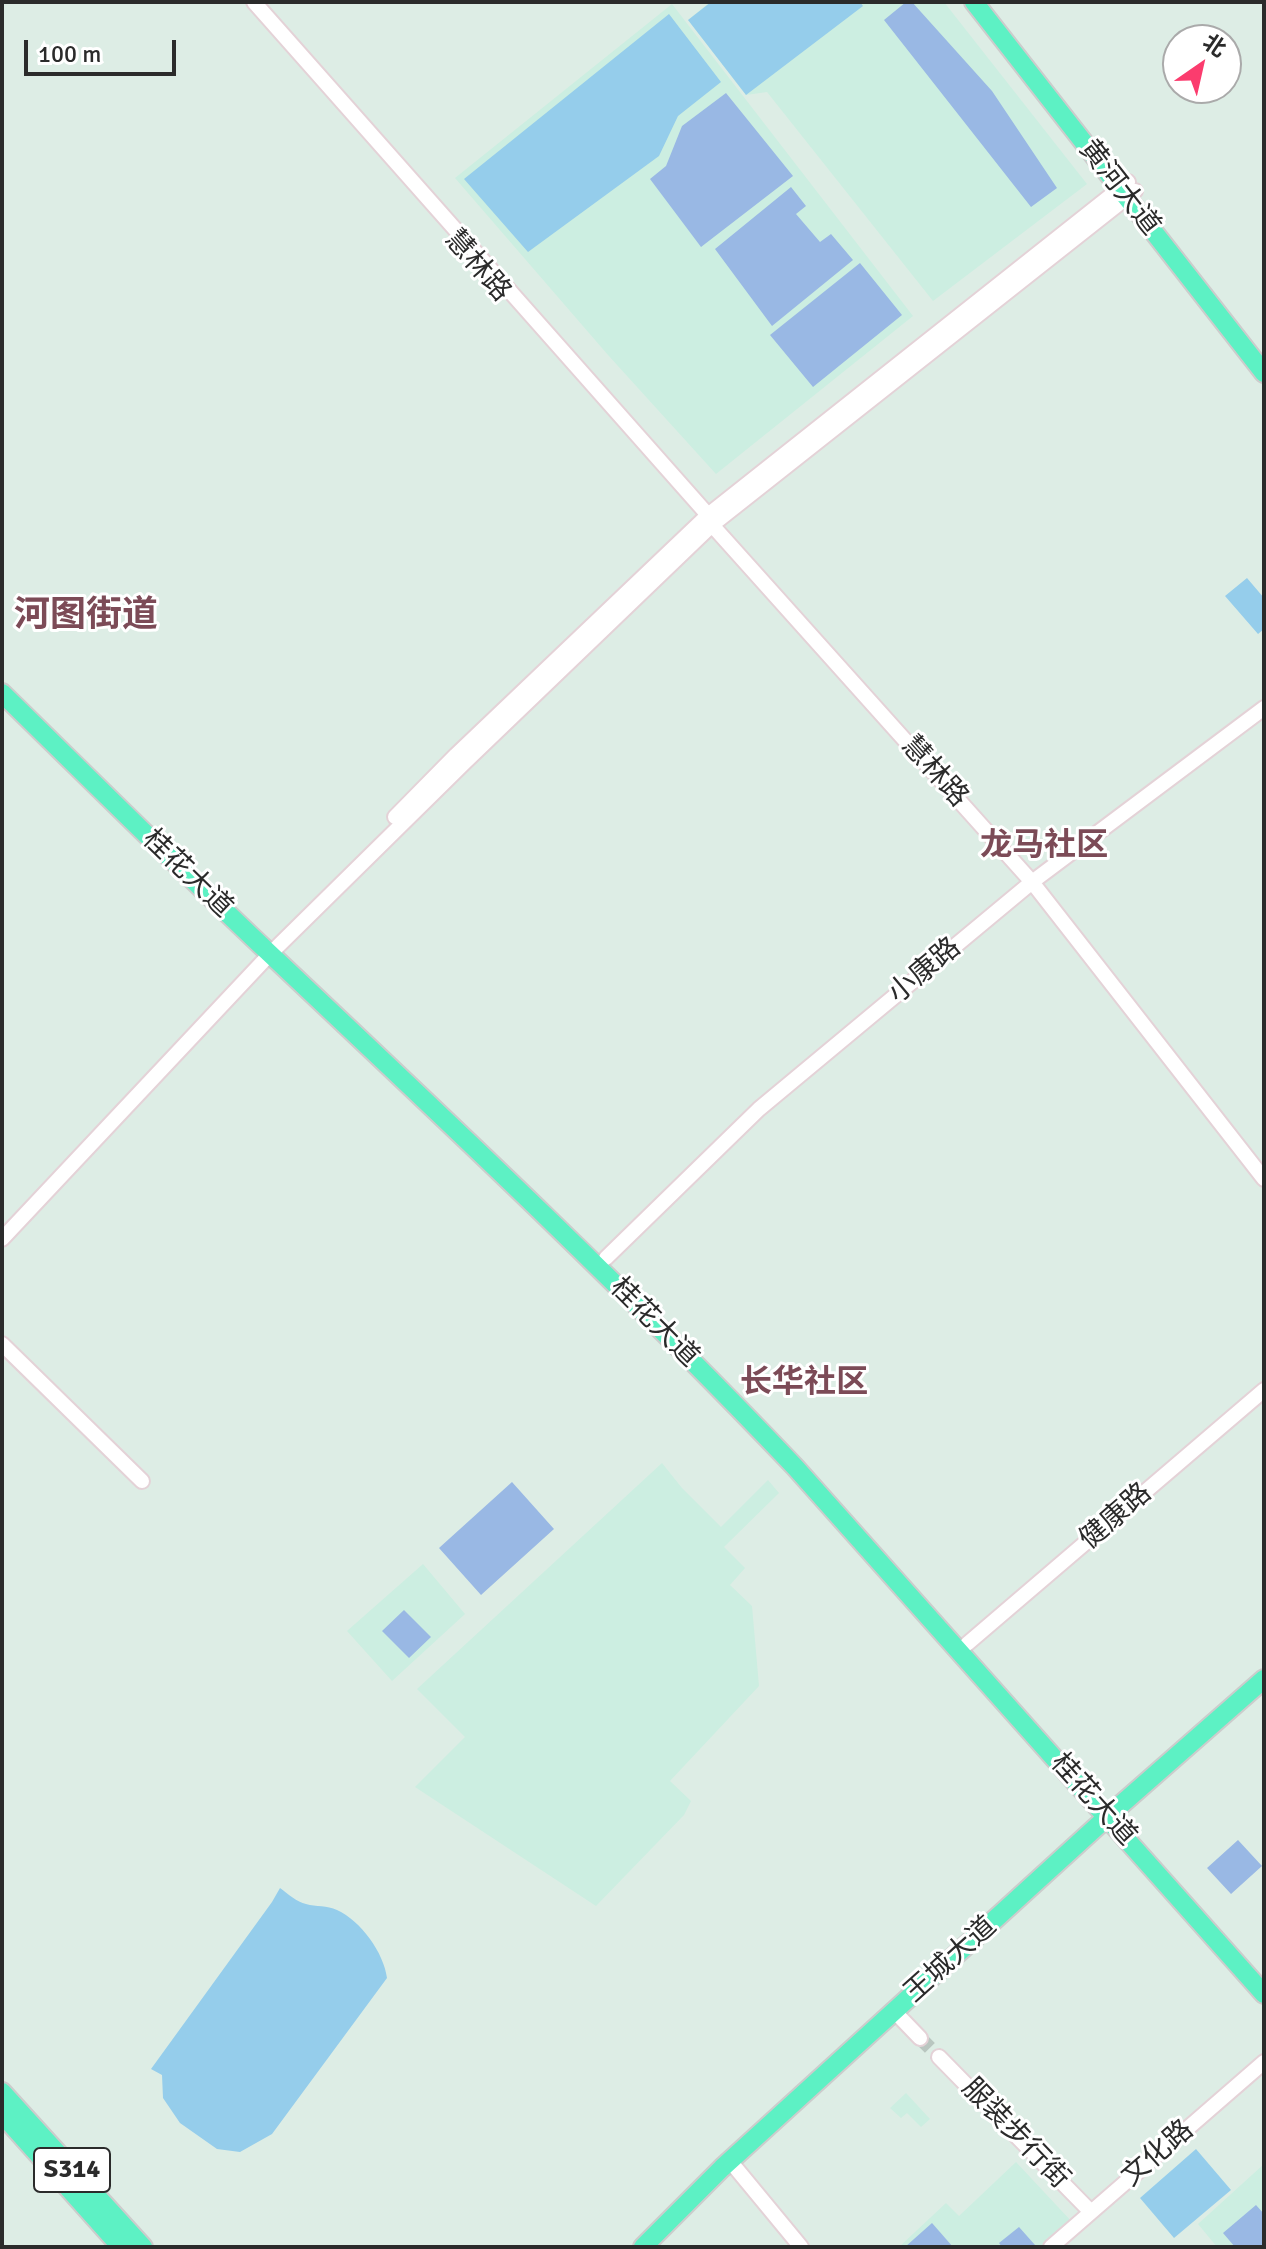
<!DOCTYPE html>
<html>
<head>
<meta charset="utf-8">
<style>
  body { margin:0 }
  #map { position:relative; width:1266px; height:2249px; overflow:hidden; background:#ddede5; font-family:Signika,"Noto Sans SC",sans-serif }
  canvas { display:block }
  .frame { position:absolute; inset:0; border:4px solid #2b2b2b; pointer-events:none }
  .north { position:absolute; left:1162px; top:24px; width:80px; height:80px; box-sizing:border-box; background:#fff; border:2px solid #aaa; border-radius:50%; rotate:34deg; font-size:22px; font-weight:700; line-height:32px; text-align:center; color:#2b2b2b }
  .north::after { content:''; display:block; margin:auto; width:28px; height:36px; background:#fb3c6e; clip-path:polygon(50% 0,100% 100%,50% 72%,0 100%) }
  .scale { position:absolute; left:24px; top:40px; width:152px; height:36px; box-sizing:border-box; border:4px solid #2b2b2b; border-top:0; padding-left:10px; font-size:24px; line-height:28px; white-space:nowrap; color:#2b2b2b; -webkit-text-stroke:6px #fff; paint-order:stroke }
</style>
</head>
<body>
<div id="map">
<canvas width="1266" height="2249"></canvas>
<div class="frame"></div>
<div class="north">北</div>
<div class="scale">100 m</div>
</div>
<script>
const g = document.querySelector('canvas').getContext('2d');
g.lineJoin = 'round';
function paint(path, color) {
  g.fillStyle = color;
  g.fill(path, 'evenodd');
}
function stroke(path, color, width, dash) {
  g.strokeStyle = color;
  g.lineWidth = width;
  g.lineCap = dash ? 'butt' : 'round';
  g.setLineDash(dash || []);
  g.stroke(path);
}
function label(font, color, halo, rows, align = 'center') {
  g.font = font + ' Signika,"Noto Sans SC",sans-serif';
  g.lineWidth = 6;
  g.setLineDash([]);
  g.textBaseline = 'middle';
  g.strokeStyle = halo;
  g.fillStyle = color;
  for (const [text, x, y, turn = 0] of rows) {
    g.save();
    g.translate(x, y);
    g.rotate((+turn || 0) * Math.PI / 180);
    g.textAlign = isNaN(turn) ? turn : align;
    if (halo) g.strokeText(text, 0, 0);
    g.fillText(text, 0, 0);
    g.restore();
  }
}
const education = new Path2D(`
  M710 2H944L1087 184 933 301 767 92 746 95 688 20Z
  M672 4 913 316 716 474 608 355 455 178Z
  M662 1463 682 1488 721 1527 768 1480 779 1493 724 1547 745 1568 730 1585 752 1606 759 1686 670 1781 691 1801 684 1815 596 1906 415 1787 465 1737 417 1689Z
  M423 1564 465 1614 392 1681 347 1631Z
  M906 2093 930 2119 921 2127 907 2113 901 2118 890 2108Z
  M1016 2162 1073 2223 1047 2247H899L946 2203 959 2216Z
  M1264 2164V2247H1217L1198 2224Z`);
const green = new Path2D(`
  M906 2H912L992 91 1057 188 1031 207 884 20Z
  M726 93 793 176 701 247 650 179 666 166 682 126Z
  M791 187 806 206 796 214 820 242 831 234 853 260 772 326 715 249Z
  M860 263 902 315 813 387 770 335Z
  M512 1482 554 1529 481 1595 439 1548Z
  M404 1610 431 1637 409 1658 382 1631Z
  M1238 1840 1262 1866 1231 1894 1207 1868Z
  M1256 2205 1264 2214V2247H1235L1223 2233Z
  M932 2223 953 2247H905Z
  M1019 2227 1035 2245 1002 2247 999 2243Z`);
const pitch = new Path2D(`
  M711 2H860L863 6 746 95 688 20Z
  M669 14 721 82 678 116 659 156 528 252 464 179Z
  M1247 578 1264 598V629L1258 634 1225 596Z
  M280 1888C288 1894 297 1902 306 1904 316 1907 327 1905 337 1910 361 1921 384 1953 387 1978L272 2134 240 2152 217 2149 180 2123 163 2098 162 2075 151 2069 272 1902Z
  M1196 2149 1231 2190 1174 2238 1140 2198Z`);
const minorTunnel = new Path2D(`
  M920 2038 939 2057`);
const minor = new Path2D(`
  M254 2 708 515 712 525 1032 882 1264 1179
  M395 817 456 755 708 515 1128 182
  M2 1239 270 954 464 763 712 525 1135 191
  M606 1258 759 1109 1032 882 1264 708
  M2 1344 142 1481
  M967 1644 1264 1390
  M894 2011 920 2038
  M939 2057 1091 2212
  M730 2161 801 2247
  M1051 2247 1264 2062`);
const major = new Path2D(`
  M974 2 1264 373
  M2 693C90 779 177 866 267 951 446 1120 625 1288 795 1467L1264 1994
  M2 2092 143 2247
  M2 2114 121 2247
  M643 2247 722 2168 1116 1809 1264 1679`);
const shields = [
  [72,2170,76]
];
const shieldNames = [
  ["S314",72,2170]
];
const streetNames = [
  ["黄河大道",1119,188,52],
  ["慧林路",477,266,49],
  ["慧林路",934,772,48],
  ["桂花大道",187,874,44],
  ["小康路",925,971,-40],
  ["桂花大道",654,1323,45],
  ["健康路",1116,1517,-41],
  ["桂花大道",1093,1800,48],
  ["王城大道",951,1960,-42],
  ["服装步行街",1015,2134,46],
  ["文化路",1158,2154,-41]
];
const quarterNames = [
  ["龙马社区",1044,847],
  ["长华社区",804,1384]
];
const districtNames = [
  ["河图街道",86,617]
];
paint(education, '#cceee1');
paint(green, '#99b8e4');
paint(pitch, '#95cdeb');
stroke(minorTunnel, '#b9c6c0', 14, [14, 7]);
stroke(minor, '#e4d2d7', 18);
stroke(major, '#ccc', 22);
stroke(minor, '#fff', 14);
stroke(major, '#5df1c4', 18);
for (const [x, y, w] of shields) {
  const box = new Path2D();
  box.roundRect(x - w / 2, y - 22, w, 44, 6);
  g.fillStyle = '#fff';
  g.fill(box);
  stroke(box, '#2b2b2b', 2);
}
label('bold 26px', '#2b2b2b', null, shieldNames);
label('28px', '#2b2b2b', '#fff', streetNames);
label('bold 32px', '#7c4b57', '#fff', quarterNames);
label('bold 36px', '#7c4b57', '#fff', districtNames);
</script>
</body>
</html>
